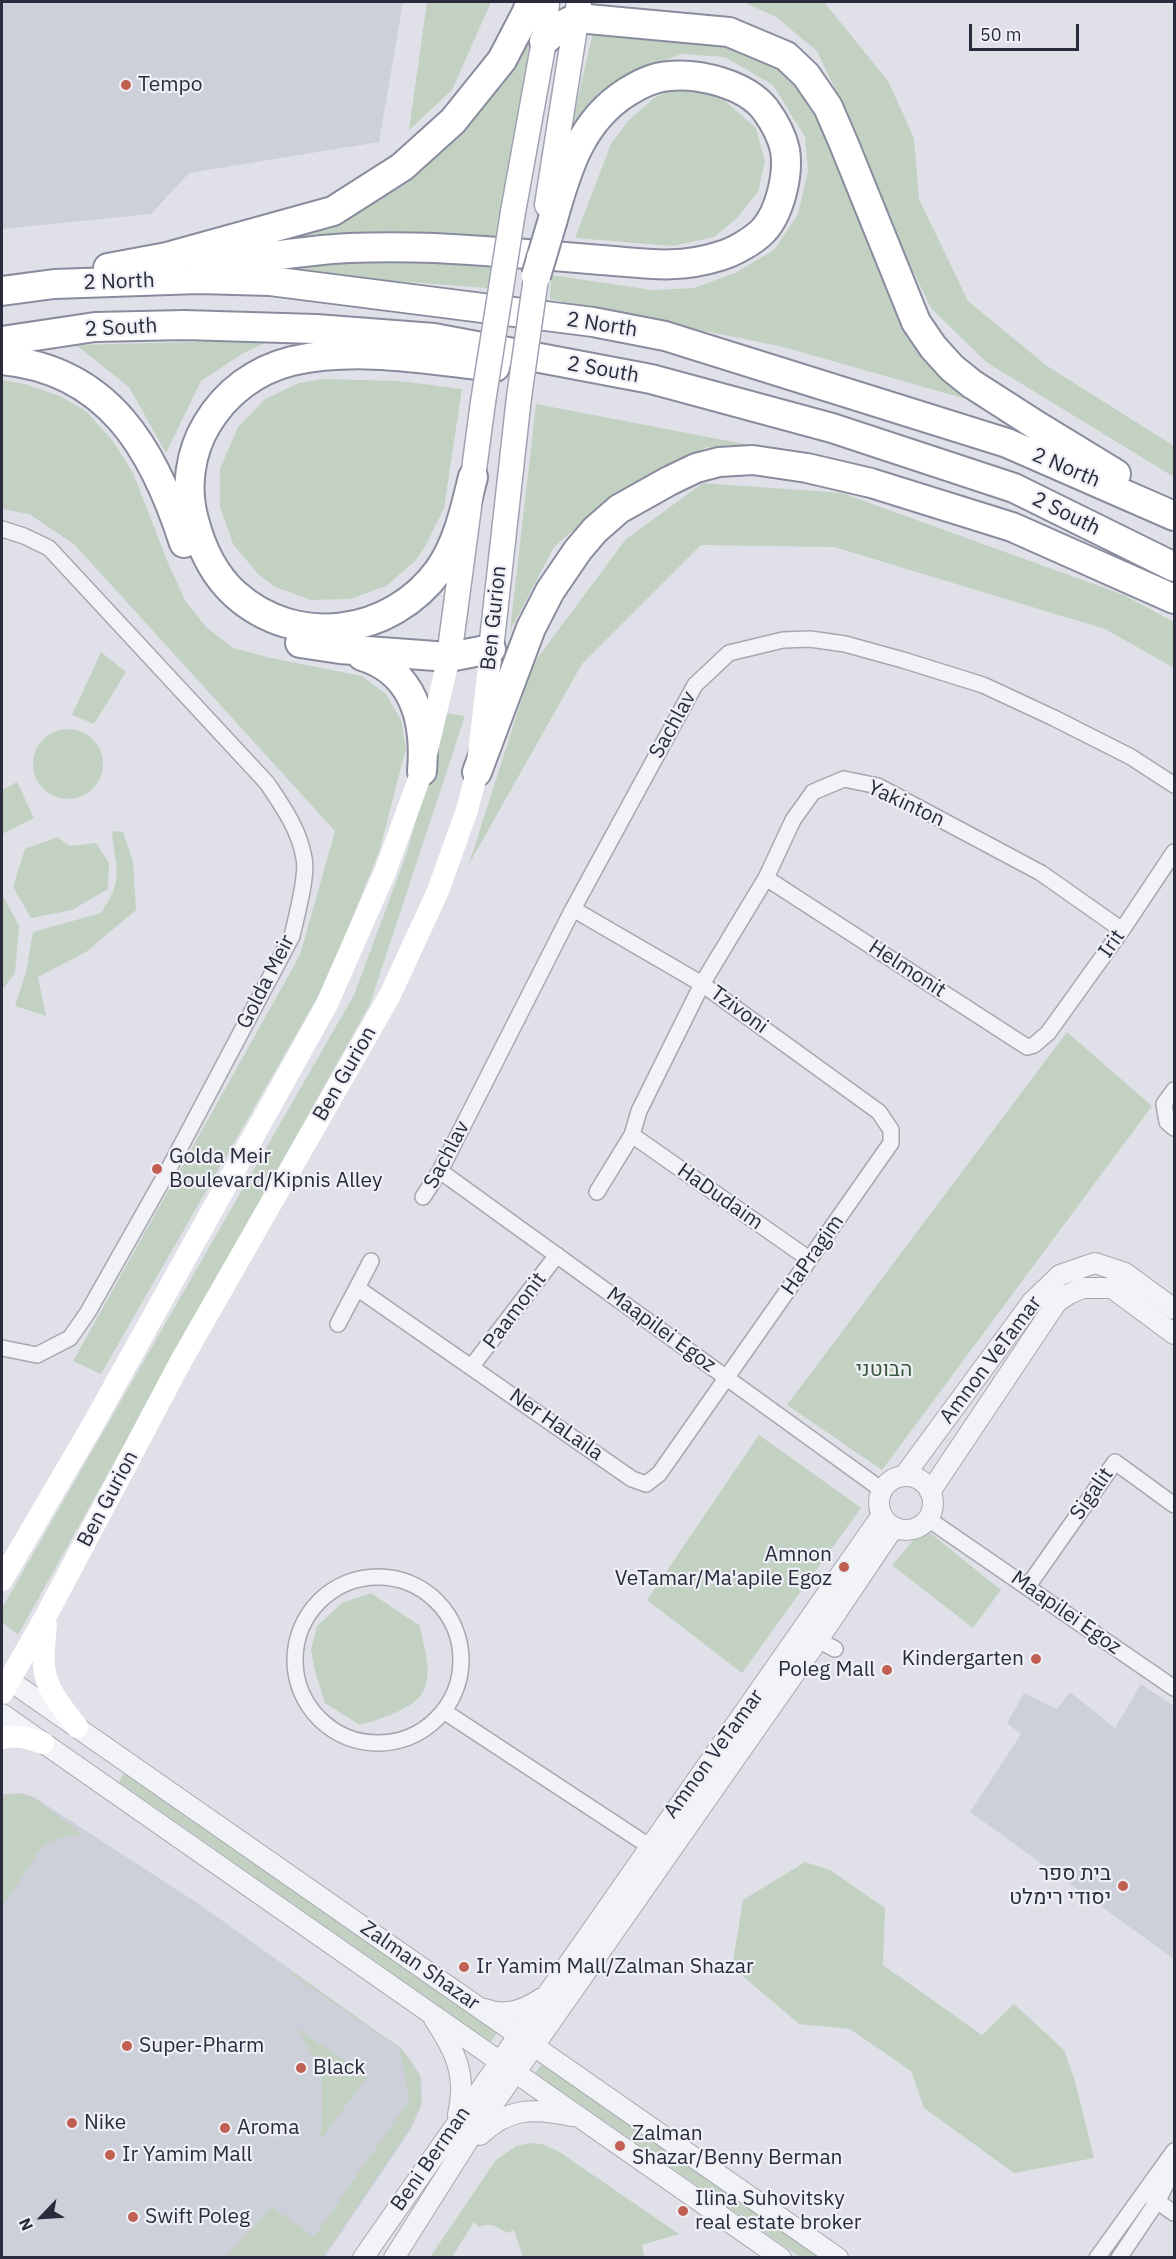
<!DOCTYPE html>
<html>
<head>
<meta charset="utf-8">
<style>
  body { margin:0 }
  #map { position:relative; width:1176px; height:2259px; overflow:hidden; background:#e0e1e8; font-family:"IBM Plex Sans",sans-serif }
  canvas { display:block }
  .frame { position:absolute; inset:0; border:3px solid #2a2c3d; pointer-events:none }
  .north { position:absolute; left:12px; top:2187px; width:60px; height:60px; -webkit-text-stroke:4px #eff0f5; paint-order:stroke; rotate:245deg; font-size:16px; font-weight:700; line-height:24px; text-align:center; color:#2a2c3d }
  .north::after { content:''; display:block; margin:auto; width:21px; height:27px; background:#2a2c3d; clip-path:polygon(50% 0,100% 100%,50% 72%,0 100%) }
  .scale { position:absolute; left:969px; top:24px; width:110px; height:27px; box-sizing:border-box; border:3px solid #2a2c3d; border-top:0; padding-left:8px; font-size:18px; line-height:21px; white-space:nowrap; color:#2a2c3d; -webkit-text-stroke:4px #eff0f5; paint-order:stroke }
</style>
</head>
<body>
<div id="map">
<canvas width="1176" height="2259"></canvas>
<div class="frame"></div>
<div class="north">N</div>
<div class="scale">50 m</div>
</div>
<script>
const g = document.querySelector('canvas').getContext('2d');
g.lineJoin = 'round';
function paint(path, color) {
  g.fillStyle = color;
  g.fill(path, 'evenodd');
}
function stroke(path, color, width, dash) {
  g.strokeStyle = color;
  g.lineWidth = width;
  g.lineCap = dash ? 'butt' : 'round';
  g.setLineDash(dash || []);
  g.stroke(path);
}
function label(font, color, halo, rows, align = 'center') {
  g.font = font + ' "IBM Plex Sans",Heebo,sans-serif';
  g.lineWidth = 4.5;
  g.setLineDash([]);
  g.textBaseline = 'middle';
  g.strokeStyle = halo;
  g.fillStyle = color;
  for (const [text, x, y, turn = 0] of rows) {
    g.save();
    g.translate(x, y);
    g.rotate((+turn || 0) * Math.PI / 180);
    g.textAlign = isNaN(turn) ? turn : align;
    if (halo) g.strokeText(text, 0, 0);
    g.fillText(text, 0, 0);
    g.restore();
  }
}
const built = new Path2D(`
  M2 2H403L379 142 189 173 151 214 2 229Z
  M1141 1684 1174 1706V1959L970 1812 1021 1734 1007 1723 1024 1693 1057 1709 1070 1692 1115 1728Z
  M22 1793 34 1797 202 1906 403 2050 414 2065 421 2077 422 2104 411 2129 325 2257H2V1794Z`);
const green = new Path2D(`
  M427 2H491L452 90 409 130Z
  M743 2H824L888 81 914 138 919 199 968 301 1047 366 1174 446V477L986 362 931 308 905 255 853 127 817 51 776 17Z
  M539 16 499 240 202 258 283 239 351 217 407 179 444 151 496 89Z
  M594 28 743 49 783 72 818 115 876 259 980 403 783 347 550 299 551 275 652 290 694 288 735 273 774 250 798 214 808 171 805 137 773 85 725 57 681 54 627 76 571 127Z
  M675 88 717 94 756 128 765 162 758 192 737 218 714 237 673 246 575 238 611 144 627 122 654 98Z
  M366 259 494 262 488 288 246 270Z
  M271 340 242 354 201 381 166 453 129 387 76 345Z
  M324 379 399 381 462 389 444 508 426 545 415 561 386 586 350 599 311 600 275 587 258 574 233 544 220 507V469L238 427 265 399 299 383Z
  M2 380 25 384 60 396 86 411 113 441 133 473 168 563 186 602 207 628 233 648 271 658 362 676 386 694 401 720 406 748 380 849 328 979 101 1374 73 1361 300 955 335 831 74 544 29 514 2 509Z
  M536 404 760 447H707L620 490 554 547 510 631Z
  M703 483 842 493 1124 595 1174 622V668L1105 629 834 547 701 545 582 664 469 864 533 664 626 539Z
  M101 652 126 672 94 724 72 715Z
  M447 713 465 716 370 1004 18 1635 2 1622V1608L354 995 406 855Z
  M33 764a35 35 0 1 1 70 0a35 35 0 1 1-70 0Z
  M17 782 34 818 2 834V790Z
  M112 831 123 832 133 861 136 910 86 952 38 977 46 1016 15 1006 26 972 33 932 101 913C125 877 115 871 112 831Z
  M57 837 70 846 96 843 109 863 108 889 72 910 31 918 13 887 25 849Z
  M2 894 19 926 15 973 2 990Z
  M1067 1032 1152 1106 882 1470 787 1405Z
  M759 1435 861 1508 742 1673 647 1600Z
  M924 1528 1001 1590 973 1628 892 1565Z
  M371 1593 420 1626C423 1645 433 1672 424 1690 416 1709 379 1719 360 1725L325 1703 315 1671 311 1650 317 1626 342 1603Z
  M124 1773 471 2015 497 2033 491 2042 465 2024 119 1782Z
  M21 1794 34 1798 82 1834 60 1838 42 1846 2 1907V1795Z
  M805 1862 830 1870 885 1908 883 1965 982 2035 1014 2004 1064 2050 1075 2081 1094 2158 1014 2173 924 2108 911 2071 850 2029 799 2024 732 1967 743 1900Z
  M292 1972 402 2049 420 2077 421 2104 410 2128 323 2257H225L272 2207 314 2237 410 2099 399 2048 291 1974Z
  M294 2027 368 2076 320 2140C325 2088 327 2069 294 2027Z
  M542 2064 567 2081 820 2257H800L535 2073Z
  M531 2143 542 2144 558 2151 679 2234 642 2245 644 2257H523L514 2230 507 2233C496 2226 491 2222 479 2227L474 2222 452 2257H430L496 2160 516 2146Z`);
const minor = new Path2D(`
  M2 529 24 536 49 548 267 783C283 807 299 829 304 858 308 875 296 918 292 936L166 1174 88 1312 70 1338 37 1355 2 1348
  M766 878 1027 1047 1034 1045 1048 1033 1122 930 1174 852
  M1174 1090 1164 1104 1167 1122 1174 1128
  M632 1135 809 1259
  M440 1171 882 1490
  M597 1192 632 1135 639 1111 702 984 766 878 793 820 813 792 844 779 878 786 1041 873 1122 930
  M423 1197 440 1171 573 909 695 685 729 653 783 640 810 639 845 644 903 660 983 685 1054 718 1131 757 1174 785
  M357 1288 632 1479 646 1484 659 1474 891 1143V1130L879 1112 702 984 573 909
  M338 1324 371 1261
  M472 1366 557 1255
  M928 1519 1174 1688
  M295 1660a83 83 0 1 1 166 0a83 83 0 1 1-166 0Z
  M1028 1586 1115 1462 1174 1505
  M818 1640 835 1649
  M445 1712 658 1852
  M1151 2197 1174 2213
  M1097 2258 1174 2151
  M1119 2258 1158 2200 1174 2169`);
const tertiary = new Path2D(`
  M904 1476 1032 1302 1060 1275 1095 1263 1125 1273 1174 1309
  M879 1503a27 27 0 1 1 54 0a27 27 0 1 1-54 0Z
  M930 1492 1057 1302 1069 1294 1083 1288H1112L1174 1334
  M9 1680 838 2258
  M2 1714 781 2258
  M485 2009C506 2017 524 2010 542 1998
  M434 2019C456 2052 467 2075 458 2115
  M480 2135C509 2107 535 2108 572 2116
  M363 2258 882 1515
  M394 2258 471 2136 818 1640 894 1527`);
const secondary = new Path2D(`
  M2 1580 92 1426 326 1006 385 872 422 771 449 657
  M46 1625C40 1679 44 1684 77 1727
  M2 1693 47 1614 181 1361 390 995 438 891 467 810 477 772 491 649
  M2 1738C17 1734 28 1738 43 1743`);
const primary = new Path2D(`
  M547 205 579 2
  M513 212 544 41 547 2
  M491 649 519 397
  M449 657 483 402`);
const motorway = new Path2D(`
  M544 41 562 25 577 18 729 32 786 56 806 75 828 107 844 144 916 322 933 347 952 368 972 384 1039 427 1116 474
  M204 265C250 260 303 250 349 248 377 247 406 247 435 248 490 251 545 255 601 260 644 263 676 270 720 256 734 252 753 241 763 231 780 213 789 174 785 150 782 136 773 120 765 109 745 84 699 73 669 76 653 77 640 84 627 92 581 121 567 169 553 219
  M108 268 167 257 333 211 402 167 453 121 502 60 527 12 530 2
  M2 291 54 284 199 279 270 281 593 322 665 336 1007 443 1174 516
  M2 341 95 327 184 325 316 329 434 338 651 379 832 428 1014 488 1174 567
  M2 360C109 370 154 450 184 543
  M473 477C465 509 458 543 439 570 391 636 296 649 235 594 214 575 201 547 194 520 185 488 190 452 207 424 226 392 256 370 292 361 358 346 429 360 495 367
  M300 643 340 649 449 657 491 649
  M362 656C415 672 426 722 422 771
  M477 772 531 628 550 591 578 550 595 530 619 509 669 481 696 468 719 462 753 460 807 468 871 483 1012 527 1174 599`);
const primaryBridge = new Path2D(`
  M519 397 539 257
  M483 402 513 212`);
const motorwayBridge = new Path2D(`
  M536 276 553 219`);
const markers = [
  [126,85,6,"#c05f52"],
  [157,1169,6,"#c05f52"],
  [844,1567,6,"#c05f52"],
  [1036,1659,6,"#c05f52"],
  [887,1670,6,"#c05f52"],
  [1123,1886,6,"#c05f52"],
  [464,1967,6,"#c05f52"],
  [127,2046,6,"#c05f52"],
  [301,2068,6,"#c05f52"],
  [72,2123,6,"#c05f52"],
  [225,2128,6,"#c05f52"],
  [620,2146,6,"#c05f52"],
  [110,2155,6,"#c05f52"],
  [683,2211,6,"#c05f52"],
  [133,2217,6,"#c05f52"]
];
const poiNames = [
  ["Tempo",138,85],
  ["Golda Meir",169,1157],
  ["Boulevard/Kipnis Alley",169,1181],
  ["Amnon",832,1555,"right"],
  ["VeTamar/Ma'apile Egoz",832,1579,"right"],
  ["Kindergarten",1024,1659,"right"],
  ["Poleg Mall",875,1670,"right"],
  ["בית ספר",1111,1874,"right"],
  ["יסודי רימלט",1111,1898,"right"],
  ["Ir Yamim Mall/Zalman Shazar",476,1967],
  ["Super-Pharm",139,2046],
  ["Black",313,2068],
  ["Nike",84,2123],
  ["Aroma",237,2128],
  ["Zalman",632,2134],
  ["Shazar/Benny Berman",632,2158],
  ["Ir Yamim Mall",122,2155],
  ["Ilina Suhovitsky",695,2199],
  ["real estate broker",695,2223],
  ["Swift Poleg",145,2217]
];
const streetNames = [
  ["2 North",119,282,-2],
  ["2 North",602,325,9],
  ["2 South",121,328,-3],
  ["2 South",603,370,10],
  ["2 North",1066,468,23],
  ["2 South",1066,514,26],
  ["Ben Gurion",494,618,-84],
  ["Sachlav",673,725,-61],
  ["Yakinton",906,804,25],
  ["Irit",1112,944,-55],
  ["Helmonit",907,969,33],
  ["Golda Meir",266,982,-63],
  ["Tzivoni",739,1010,36],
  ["Ben Gurion",345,1074,-60],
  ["Sachlav",447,1155,-62],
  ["HaDudaim",720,1197,35],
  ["HaPragim",813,1255,-55],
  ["Paamonit",515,1311,-53],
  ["Maapilei Egoz",661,1330,36],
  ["Amnon VeTamar",991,1360,-53],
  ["Ner HaLaila",556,1425,35],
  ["Sigalit",1092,1494,-55],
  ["Ben Gurion",108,1499,-62],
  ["Maapilei Egoz",1066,1613,35],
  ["Amnon VeTamar",714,1754,-54],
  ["Zalman Shazar",420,1966,35],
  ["Beni Berman",431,2159,-55]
];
const parkNames = [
  ["הבוטני",884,1370]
];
paint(built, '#ced0d9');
paint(green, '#c2d1c2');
stroke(minor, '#a6a7b1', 18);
stroke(tertiary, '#a6a7b1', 22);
stroke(primary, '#a1a3b2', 27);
stroke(motorway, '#898c9d', 32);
stroke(minor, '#f2f3f6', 15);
stroke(tertiary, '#f2f3f6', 20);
stroke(secondary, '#fff', 22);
stroke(primary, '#fff', 24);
stroke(motorway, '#fff', 28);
stroke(primaryBridge, '#a1a3b2', 27, []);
stroke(motorwayBridge, '#898c9d', 32, []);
stroke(primaryBridge, '#fff', 24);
stroke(motorwayBridge, '#fff', 28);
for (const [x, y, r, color] of markers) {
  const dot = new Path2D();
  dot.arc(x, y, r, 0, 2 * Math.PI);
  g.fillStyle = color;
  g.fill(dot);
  stroke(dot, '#eff0f5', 2);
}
label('21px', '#2a2c3d', '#eff0f5', poiNames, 'left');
label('21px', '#2a2c3d', '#eff0f5', streetNames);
label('21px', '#39583c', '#eff0f5', parkNames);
</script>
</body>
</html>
